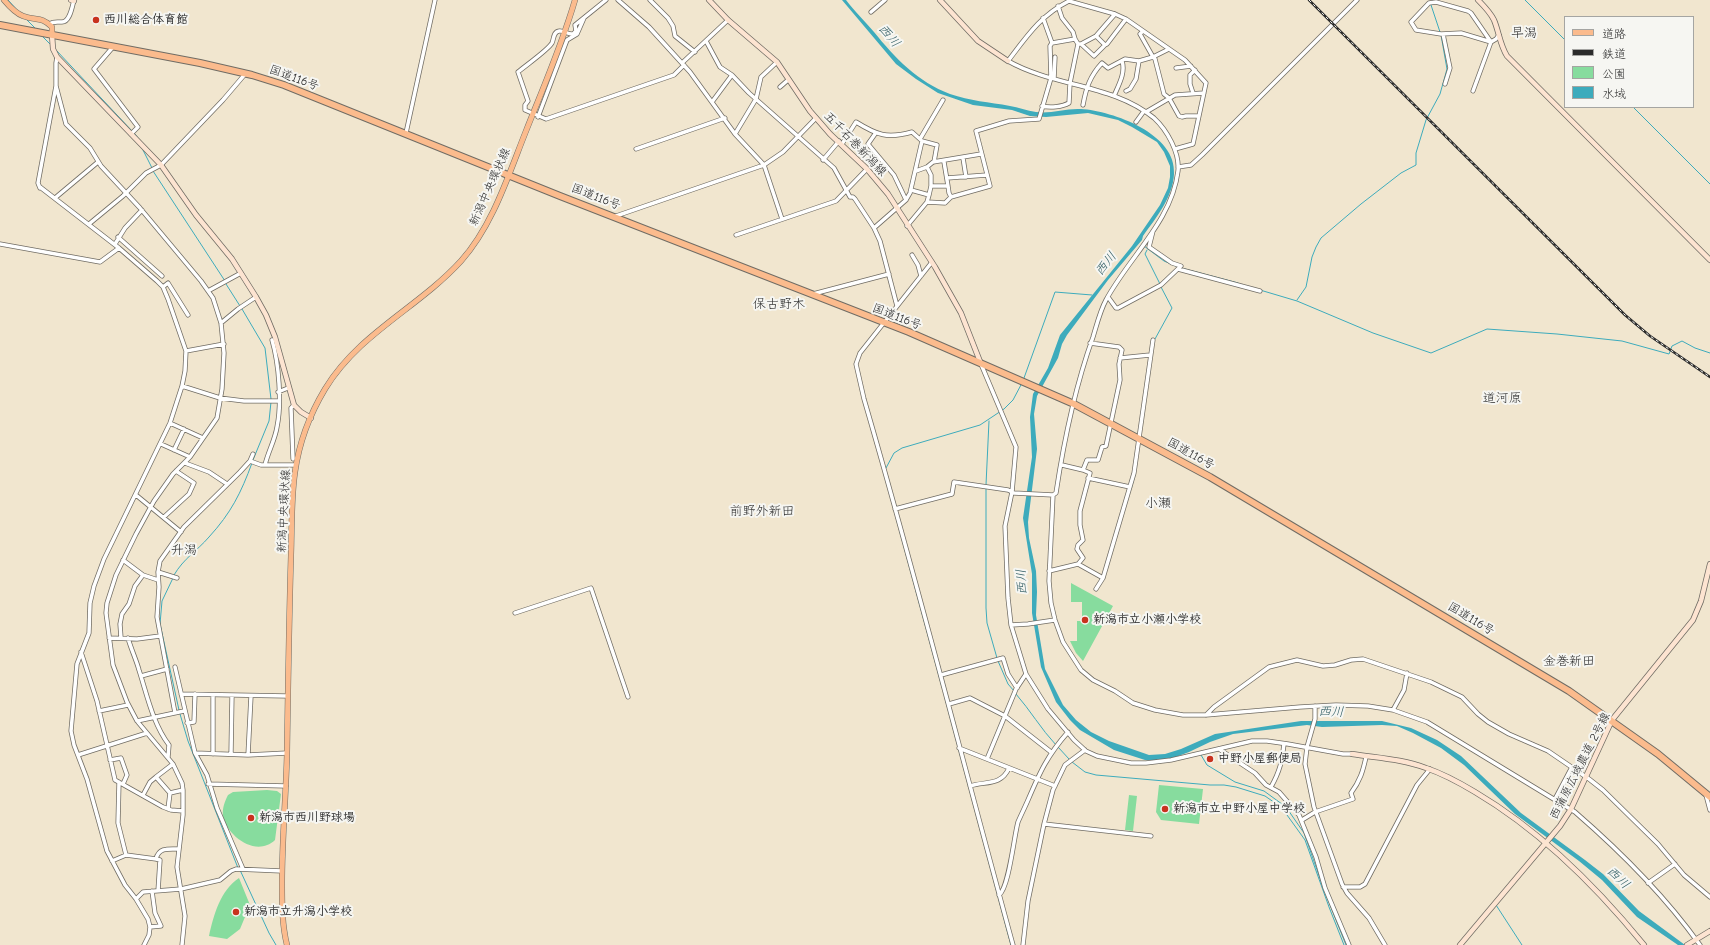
<!DOCTYPE html>
<html>
<head>
<meta charset="utf-8">
<style>
  body { margin:0 }
  #map { position:relative; width:1710px; height:945px; overflow:hidden; background:#f1e6cf; font-family:"Comic Neue","Klee One",sans-serif }
  canvas { display:block }
  .legend { position:absolute; left:1564px; top:16px; width:130px; height:92px; box-sizing:border-box; background:#f6f6f2; border:1px solid #a5a5a2; margin:0; padding:5px 7px; list-style:none; font-size:12px; color:#2b2b2b }
  .legend li { display:flex; align-items:center; gap:8px; height:20px }
  .legend b { width:20px; border:1px solid #a5a5a2 }
</style>
</head>
<body>
<div id="map">
<canvas width="1710" height="945"></canvas>
<ul class="legend">
<li><b style="height:5px;background:#fbbb8d"></b>道路</li>
<li><b style="height:5px;background:#2b2b2b"></b>鉄道</li>
<li><b style="height:11px;background:#87dc9e"></b>公園</li>
<li><b style="height:11px;background:#3dabbc"></b>水域</li>
</ul>
</div>
<script>
const g = document.querySelector('canvas').getContext('2d');
g.lineJoin = 'round';
function paint(path, color) {
  g.fillStyle = color;
  g.fill(path, 'evenodd');
}
function stroke(path, color, width, dash) {
  g.strokeStyle = color;
  g.lineWidth = width;
  g.lineCap = dash ? 'butt' : 'round';
  g.setLineDash(dash || []);
  g.stroke(path);
}
function label(font, color, halo, rows, align = 'center') {
  g.font = font + ' "Comic Neue","Klee One",sans-serif';
  g.lineWidth = 4;
  g.setLineDash([]);
  g.textBaseline = 'middle';
  g.strokeStyle = halo;
  g.fillStyle = color;
  for (const [text, x, y, turn = 0] of rows) {
    g.save();
    g.translate(x, y);
    g.rotate((+turn || 0) * Math.PI / 180);
    g.textAlign = isNaN(turn) ? turn : align;
    if (halo) g.strokeText(text, 0, 0);
    g.fillText(text, 0, 0);
    g.restore();
  }
}
const green = new Path2D(`
  M1071 583 1113 606 1083 661 1076 653 1070 641H1077V621H1082V602H1071Z
  M1159 785 1203 789 1199 824 1161 820 1156 812Z
  M267 790 277 791 281 794 275 840C256 858 227 836 223 816 222 808 225 801 228 795L233 792Z
  M1129 795 1137 796 1133 831 1125 830Z
  M239 878 250 905 240 929 227 939 209 936C214 914 220 891 239 878Z`);
const water = new Path2D(`
  M842 0H846C854 11 865 21 874 32 895 58 918 82 950 94 970 101 989 102 1010 106 1018 107 1027 111 1036 112 1051 114 1066 108 1081 109 1113 111 1177 134 1174 174 1173 197 1156 218 1143 236L1142 240 1108 280 1067 335 1062 344 1058 358 1037 396 1034 414 1037 449 1028 522 1029 538 1036 571 1037 592 1036 615 1045 669 1063 705 1076 720 1091 732 1109 741 1149 755 1165 754 1181 749 1215 734 1301 721H1382L1411 728 1437 740 1461 756 1521 813 1585 860 1603 874 1639 911 1685 945H1678L1637 917 1602 880 1579 861 1515 814 1464 765 1441 748 1413 733 1397 726 1382 725 1322 727 1307 725 1233 734 1210 742 1189 752 1173 758 1155 761 1145 760 1114 750 1080 730 1070 720 1056 702 1041 667 1032 613V574L1023 518 1032 457 1030 417 1033 394 1048 368 1060 335 1132 246 1160 205 1168 188 1170 177V166L1164 152 1157 142 1132 127 1118 120 1088 113 1046 117 1030 116 1012 110 973 105 938 93 916 79 896 64Z`);
const stream = new Path2D(`
  M8 0 19 12
  M1525 0 1565 40
  M1431 5 1440 32
  M27 20 36 29
  M42 36 51 45
  M56 50 132 131
  M1633 107 1710 184
  M134 133 142 143
  M142 148 152 168
  M153 171 225 281
  M1144 246 1164 261 1178 267
  M1147 250 1145 254 1160 284
  M1181 268 1238 283
  M226 284 240 306
  M1260 290 1297 301 1373 333 1431 353 1487 329 1557 334 1622 341 1669 354 1672 346 1682 341 1695 348 1710 353
  M1297 300 1306 287 1312 257 1316 247 1321 238 1361 204 1401 173 1416 165V153L1426 120 1440 94 1447 69 1441 35
  M242 309 265 348 271 399
  M1155 339 1172 308 1161 287
  M1024 378 1055 292 1092 295
  M253 460 269 421 271 402
  M886 468 894 453 902 448 980 425 1004 409 1013 400 1022 383
  M884 473 942 687
  M986 485 989 421
  M986 488V608L987 623 997 658
  M1131 489 1135 475
  M174 575C184 558 197 551 209 537 231 513 241 493 252 463
  M173 578 162 601 160 624 179 710
  M998 661 1008 684 1014 691
  M1016 694C1030 710 1041 729 1056 745
  M945 698 1011 945
  M180 714 188 741 238 868
  M1058 747 1069 759
  M1201 755 1207 765 1235 782 1264 791 1286 807 1304 833 1323 887
  M1072 762 1085 772 1096 775 1210 785H1224L1236 787 1265 796 1278 805 1287 815 1305 840 1329 907 1344 945
  M240 870 269 933 276 945
  M1324 890 1346 945
  M1496 905 1522 945`);
const street = new Path2D(`
  M606 0 575 25 576 31 573 34C568 35 564 30 559 31 553 32 554 39 552 43 548 50 525 66 518 72L528 101 525 105V110L546 119 674 75 684 65
  M618 0 649 27 690 72 735 134 764 165 782 219
  M650 0 668 18 673 26 675 36 695 52
  M871 12 885 0
  M49 24C54 21 56 22 62 22 70 22 72 7 74 0
  M1143 31 1140 34 1153 57 1155 59 1164 94 1169 98 1179 116 1182 117 1186 116H1199
  M1443 34 1450 68 1445 84
  M1096 36 1105 45 1107 44 1126 19
  M1075 39 1078 44H1081L1096 36 1115 14
  M706 41 720 67 732 75
  M1491 42 1471 13 1468 11 1436 2 1429 3 1411 22 1416 30 1441 34 1461 33 1491 42 1496 39 1499 35
  M1052 43 1075 39 1073 32 1062 18 1058 6
  M1081 44 1094 56 1105 45
  M113 47 94 69 138 127 131 134
  M682 63 728 20
  M1176 68 1191 66
  M1054 79 1055 57
  M56 86 66 124 90 148 101 166 140 208 201 281 213 298 221 323 224 353 222 389 217 418 190 457 173 474 154 501 136 534 116 575 107 603 106 613 113 665 127 702 137 721 173 764 182 783 183 790V815L177 867 185 916 182 945
  M780 87 788 80
  M1126 91 1130 89 1136 79 1139 61
  M1473 91 1491 42
  M1193 93 1190 84V75L1195 70
  M1114 96C1118 86 1126 73 1122 61
  M712 102 732 75 749 93 834 168 850 197H853L855 199 874 228 880 241 897 306
  M1083 105C1086 88 1090 76 1102 63L1108 68 1125 59 1139 61 1153 57 1169 49
  M1042 106C1050 108 1062 107 1069 103L1070 83 1078 44
  M1146 112 1175 95 1204 93
  M538 117 567 40 577 34 584 18
  M1136 122 1144 111
  M406 133 435 0
  M735 134 756 99 761 77 777 62
  M875 134 868 144 894 175 906 200
  M920 139 943 100
  M842 144 856 122C877 135 887 139 912 132L922 141 937 145 934 162
  M636 149 725 118
  M1175 149 1193 144 1206 83 1185 60 1126 19 1115 14 1069 1C1041 15 1027 36 1008 61 1054 87 1113 84 1154 118 1167 130 1180 153 1178 171 1172 221 1129 257 1106 300 1100 311 1097 324 1093 337 1075 387 1064 440 1056 493L1053 495 1049 581 1051 603 1055 620 1063 642 1081 670 1093 680 1115 691 1133 703 1155 710 1183 715H1206L1300 707 1336 705 1368 706 1393 710 1427 722 1575 812C1620 851 1665 896 1700 945
  M963 158 966 177
  M823 160 839 141
  M927 167 931 175V186
  M1178 167 1191 165 1202 155 1357 0
  M916 171 927 167 933 162 981 154
  M947 178 987 175
  M948 186 949 193 951 197
  M40 187 119 248 157 281 163 287 168 299 186 351 185 371 182 386 170 423 104 559 94 586 90 603 89 633 77 664 71 731 74 745 87 779 107 851 125 885 136 899 148 919 150 927 149 935 144 945
  M40 188 38 183 56 86V63L57 57
  M911 190 929 195 927 202
  M929 195 931 186H948L944 162
  M55 198 98 162
  M616 216 764 165 783 152 816 118
  M89 224 123 196 146 173 161 165 223 100 246 73
  M907 226 927 202 945 203 951 197 990 186 976 131 1009 121 1039 119 1051 78 1050 46 1052 43 1043 18
  M874 228 906 200 910 193 922 141
  M736 235 836 201 867 169
  M118 237 162 276
  M0 244 100 262 119 248
  M115 244 125 228 142 210
  M912 255 918 265 921 276
  M932 262 860 353 856 364 864 399C917 580 963 763 1013 945
  M1178 269 1260 291
  M163 287 168 283 188 315
  M208 291 241 273
  M813 294 889 274
  M1108 297 1116 308H1118L1161 285 1181 266 1172 263 1149 247 1153 231
  M221 323 238 309 256 297
  M186 351 224 344
  M1120 358 1150 355
  M981 364 1016 447 1012 492 1005 526 1008 598 1011 625 1026 674 1048 709 1074 740 1086 751 1097 756 1131 763H1146L1171 760 1252 741H1267L1288 744 1343 754H1352
  M182 386 220 398 244 401H279
  M278 392 288 388
  M170 423 203 438
  M161 444 190 457
  M174 450 184 429
  M293 459 291 408 294 405
  M250 461 261 465H296
  M185 463 209 472 227 484
  M265 465C268 452 275 440 277 427 282 403 279 364 272 340
  M1083 470 1087 460H1098L1102 447 1106 446 1120 380 1119 364 1122 350 1119 347 1090 343
  M1088 478 1130 487
  M136 495 181 532
  M895 509 952 494 954 482 1008 490 1014 493 1053 495
  M164 517 189 494 194 483 176 471
  M123 560 143 575 158 580
  M1078 564 1103 578
  M1049 571 1078 564 1083 558 1077 549 1078 545 1083 540 1080 525V511L1090 473 1083 470 1062 465
  M158 572 177 578
  M1096 589 1103 578 1134 473 1153 340
  M515 613 591 588 628 697
  M1011 625 1028 624 1055 620
  M109 638 137 639 160 636
  M121 638 120 624 122 614 129 604 135 586 143 575
  M128 638C131 649 136 659 139 670 147 695 153 724 169 745L168 757
  M81 652 97 701 115 780 163 807 171 810 183 811
  M175 667 195 753 207 775 217 808 243 869
  M941 675 1003 658 1008 674 1017 688
  M141 676 167 669
  M181 694 287 696
  M949 704 970 698 1005 716 1051 752
  M1315 706V719L1307 747 1305 764 1314 807 1342 884 1347 893 1369 918 1385 945
  M1393 710 1404 690 1407 673
  M99 711 128 705
  M175 713 157 617 159 587 158 572 160 561 184 527 240 472 250 461 253 454
  M1206 715 1214 707 1269 667 1297 660 1323 666 1335 665 1351 660 1363 659 1431 682 1462 697 1478 714 1488 722 1509 734 1548 751 1589 779 1603 790 1658 844 1684 875 1710 897
  M137 721 184 711
  M187 723 194 722 195 694
  M959 748 1055 786
  M1219 749 1255 773 1266 785 1279 792 1299 815 1316 857 1325 888 1349 945
  M195 753 248 755 287 753
  M213 754V695
  M231 754 232 695
  M78 755 147 733
  M248 755 251 696
  M987 759 1016 689 1026 674
  M110 760 121 758 127 775 123 784
  M173 764 156 777 170 793 183 790
  M119 782 118 823 126 855
  M208 784 286 786
  M970 786C986 781 1001 786 1009 768
  M1271 787C1280 771 1282 761 1284 744
  M143 795 150 782 156 777
  M1706 795 1710 810
  M1555 799 1572 767
  M168 809 170 793
  M1302 820 1315 812 1353 799 1351 793C1360 781 1363 771 1366 757
  M1044 824 1151 836
  M156 859 160 860 158 891
  M112 861 126 855 156 859C159 847 169 849 179 849
  M1648 883 1675 864
  M1343 887H1360L1365 884 1417 785 1430 769
  M999 895C1009 888 1014 836 1018 822 1021 815 1025 807 1028 800 1040 772 1047 756 1068 732
  M136 899 143 892 181 889 220 880 231 871 236 869 282 871
  M150 927 161 926 155 913 152 891
  M1023 945 1028 901 1044 824 1053 790 1065 765 1085 750`);
const secondary = new Path2D(`
  M71 0 74 1
  M709 0 728 20 777 62 810 111 830 134 867 169 888 194 935 267 961 313 981 364
  M940 0 978 41 1008 61
  M1478 0C1484 6 1490 12 1494 20 1499 32 1500 45 1507 56L1710 260
  M52 35 53 49 57 57 161 165 196 215 232 259 256 297 266 315 275 337 294 405 301 412 311 418
  M1352 754C1377 758 1402 759 1426 768 1444 774 1460 783 1475 792 1541 831 1596 886 1644 945
  M1460 945 1560 826 1571 809 1612 720 1693 620 1701 601 1710 564
  M1687 945 1710 931`);
const primary = new Path2D(`
  M4 0C9 6 15 13 23 16 36 21 41 16 52 27V35
  M287 945C282 925 282 904 282 883 282 839 286 796 287 753 288 687 289 621 291 555 292 527 291 499 295 472 299 443 310 414 325 389 359 333 418 308 461 261 493 225 508 176 526 131 543 88 562 45 575 0`);
const highway = new Path2D(`
  M0 25 200 63 252 75 284 85 560 196 909 332 1074 404 1210 477 1569 691 1658 754 1710 797`);
const rail = new Path2D(`
  M1309 0 1625 315 1650 336 1710 377`);
const markers = [
  [96,20,4,"#c8321e"],
  [1085,620,4,"#c8321e"],
  [1210,759,4,"#c8321e"],
  [1165,809,4,"#c8321e"],
  [251,818,4,"#c8321e"],
  [236,912,4,"#c8321e"]
];
const poiNames = [
  ["西川総合体育館",104,20],
  ["新潟市立小瀬小学校",1093,620],
  ["中野小屋郵便局",1218,759],
  ["新潟市立中野小屋中学校",1173,809],
  ["新潟市西川野球場",259,818],
  ["新潟市立升潟小学校",244,912]
];
const streetNames = [
  ["国道116号",294,78,20],
  ["五千石巻新潟線",855,144,46],
  ["新潟中央環状線",490,187,-66],
  ["国道116号",596,197,21],
  ["国道116号",897,317,21],
  ["国道116号",1191,454,29],
  ["新潟中央環状線",284,511,-87],
  ["国道116号",1471,619,31],
  ["西蒲原広域農道 2号線",1580,766,-63]
];
const neighbourhoodNames = [
  ["早潟",1524,33],
  ["保古野木",779,304],
  ["道河原",1502,398],
  ["小瀬",1158,503],
  ["前野外新田",762,511],
  ["升潟",184,550],
  ["金巻新田",1569,661]
];
const waterNames = [
  ["西川",889,36,50],
  ["西川",1106,264,-51],
  ["西川",1022,582,-94],
  ["西川",1331,712,2],
  ["西川",1618,878,43]
];
paint(green, '#87dc9e');
paint(water, '#3dabbc');
stroke(stream, '#3dabbc', 1);
stroke(street, '#706c64', 5);
stroke(secondary, '#706c64', 6);
stroke(primary, '#706c64', 6);
stroke(highway, '#706c64', 8);
stroke(street, '#fff', 3.5);
stroke(secondary, '#fde4d1', 4.5);
stroke(primary, '#fbbb8d', 5);
stroke(highway, '#fbbb8d', 6);
stroke(rail, '#2b2b2b', 2.5);
stroke(rail, '#f6f6f2', 1, [3]);
for (const [x, y, r, color] of markers) {
  const dot = new Path2D();
  dot.arc(x, y, r, 0, 2 * Math.PI);
  g.fillStyle = color;
  g.fill(dot);
  stroke(dot, '#f6f6f2', 1.5);
}
label('bold 12px', '#2b2b2b', '#f6f6f2', poiNames, 'left');
label('12px', '#2b2b2b', '#f6f6f2', streetNames);
label('13px', '#2b2b2b', '#f6f6f2', neighbourhoodNames);
label('italic 13px', '#325e65', '#f6f6f2', waterNames);
</script>
</body>
</html>
